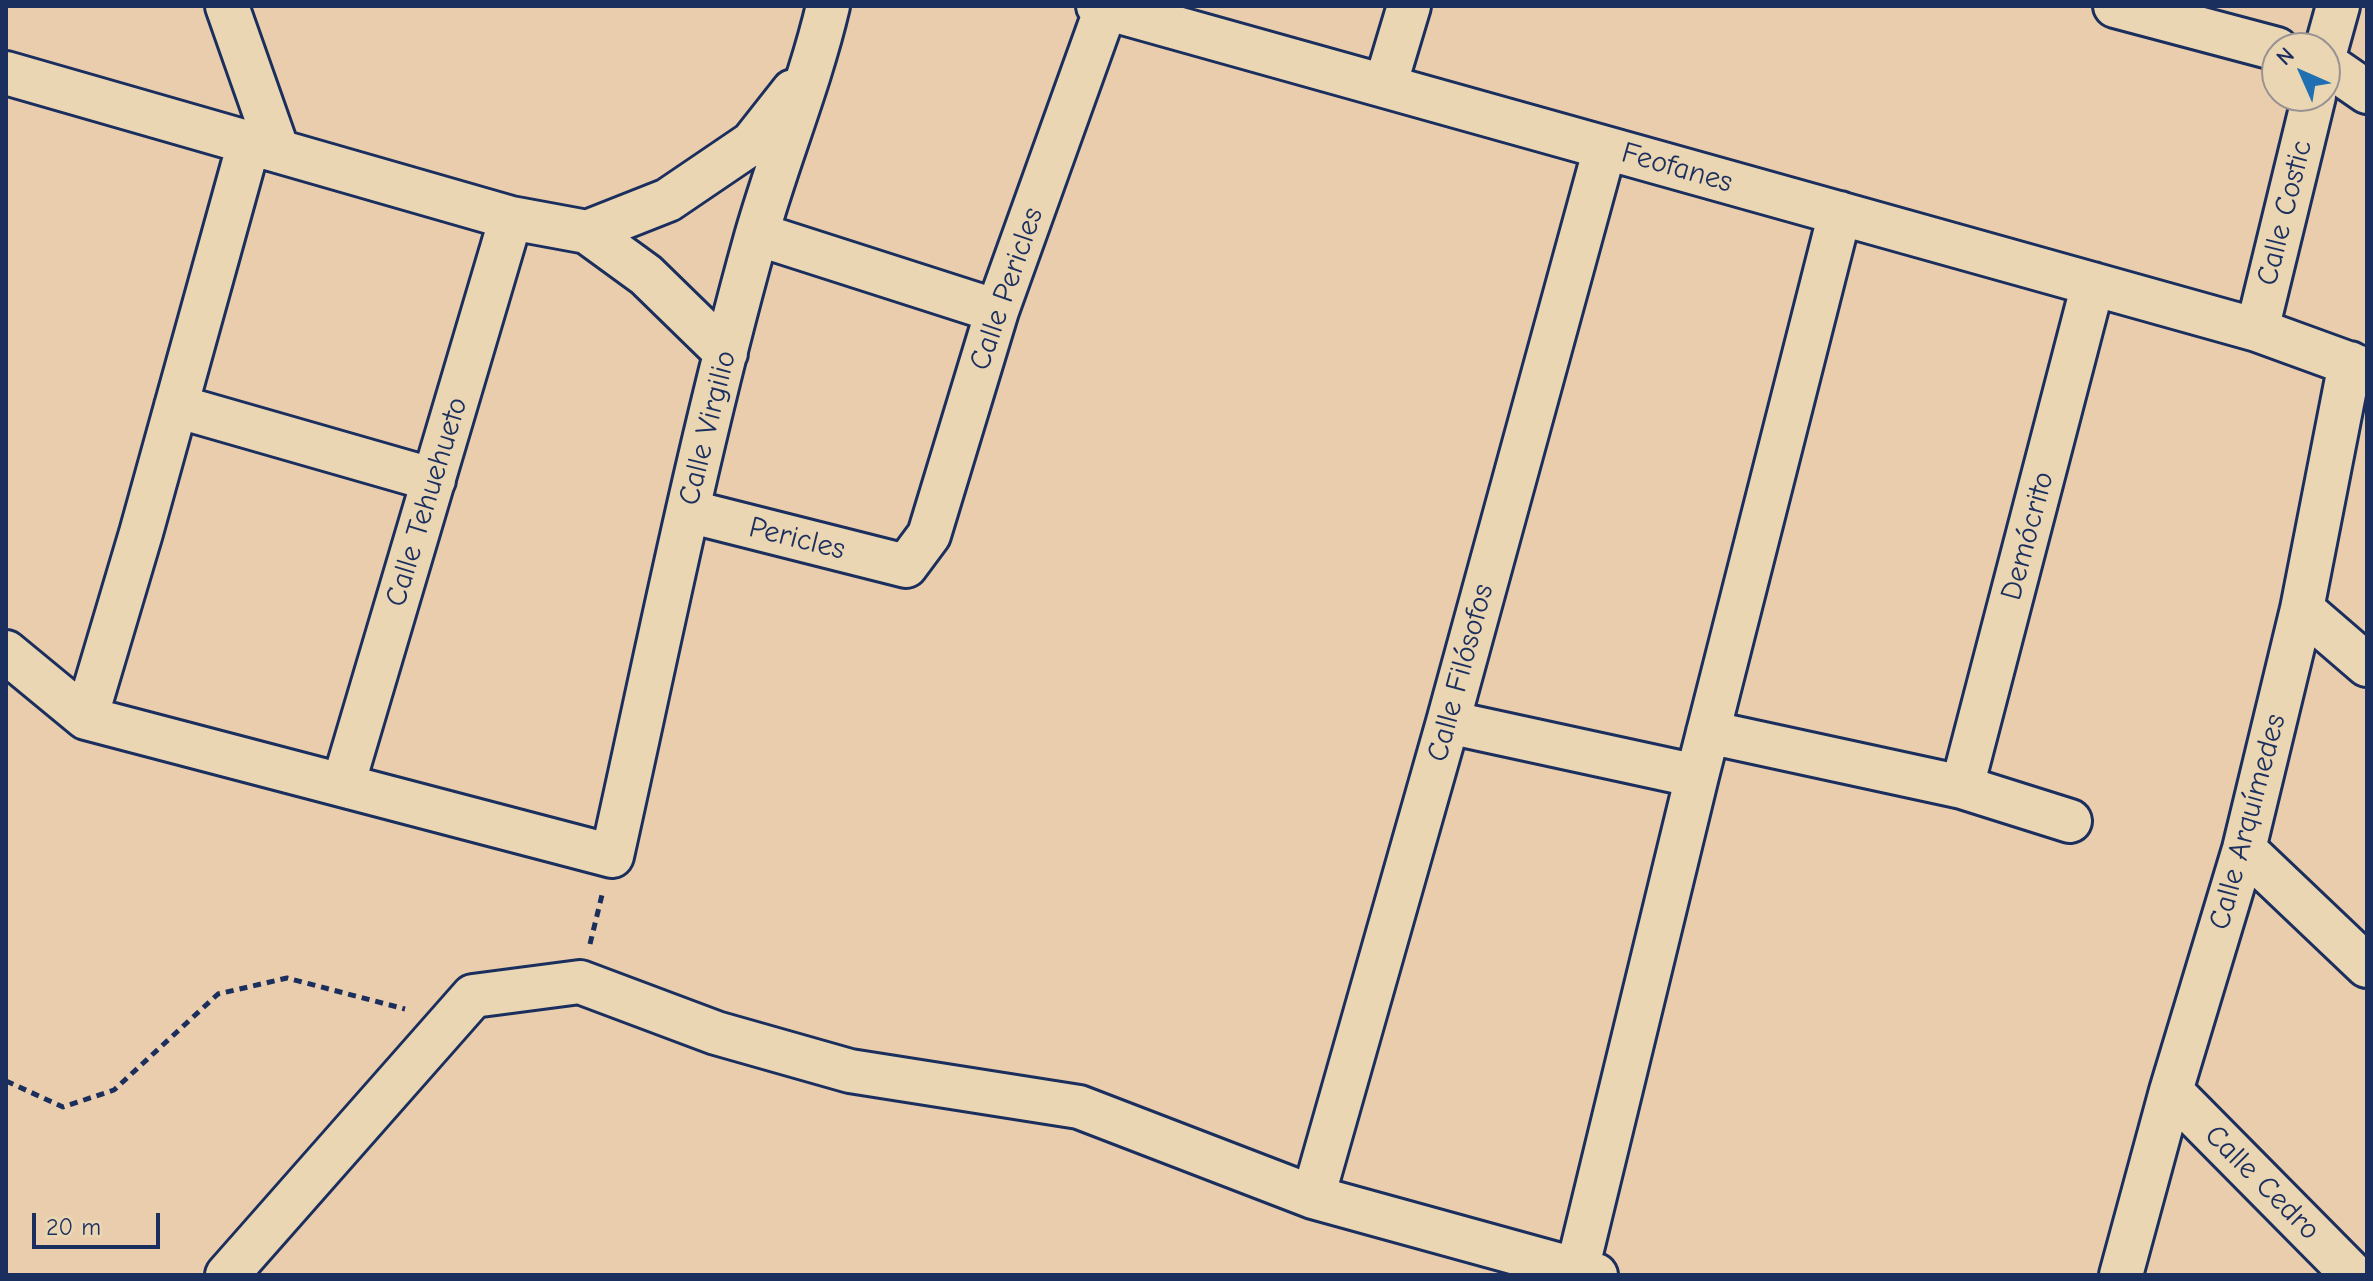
<!DOCTYPE html>
<html>
<head>
<meta charset="utf-8">
<style>
  body { margin:0 }
  #map { position:relative; width:2373px; height:1281px; overflow:hidden; background:#eacdac; font-family:"Comic Neue",sans-serif }
  canvas { display:block }
  .frame { position:absolute; inset:0; border:8px solid #1b2f5e; pointer-events:none }
  .north { position:absolute; left:2261px; top:32px; width:80px; height:80px; box-sizing:border-box; background:#ebd6b4; border:2px solid #989392; border-radius:50%; rotate:315deg; font-size:22px; font-weight:700; line-height:32px; text-align:center; color:#1b2f5e }
  .north::after { content:''; display:block; margin:auto; width:28px; height:36px; background:#1f6fb2; clip-path:polygon(50% 0,100% 100%,50% 72%,0 100%) }
  .scale { position:absolute; left:32px; top:1213px; width:128px; height:36px; box-sizing:border-box; border:4px solid #1b2f5e; border-top:0; padding-left:10px; font-size:24px; line-height:28px; white-space:nowrap; color:#1b2f5e; -webkit-text-stroke:6px #ebd6b4; paint-order:stroke }
</style>
</head>
<body>
<div id="map">
<canvas width="2373" height="1281"></canvas>
<div class="frame"></div>
<div class="north">N</div>
<div class="scale">20 m</div>
</div>
<script>
const g = document.querySelector('canvas').getContext('2d');
g.lineJoin = 'round';
function stroke(path, color, width, dash) {
  g.strokeStyle = color;
  g.lineWidth = width;
  g.lineCap = dash ? 'butt' : 'round';
  g.setLineDash(dash || []);
  g.stroke(path);
}
function label(font, color, halo, rows, align = 'center') {
  g.font = font + ' "Comic Neue",sans-serif';
  g.lineWidth = 6;
  g.setLineDash([]);
  g.textBaseline = 'middle';
  g.strokeStyle = halo;
  g.fillStyle = color;
  for (const [text, x, y, turn = 0] of rows) {
    g.save();
    g.translate(x, y);
    g.rotate((+turn || 0) * Math.PI / 180);
    g.textAlign = isNaN(turn) ? turn : align;
    if (halo) g.strokeText(text, 0, 0);
    g.fillText(text, 0, 0);
    g.restore();
  }
}
const path = new Path2D(`
  M590 944 602 895
  M6 1081 63 1107 114 1090 218 994 287 978 405 1009`);
const street = new Path2D(`
  M227 6 278 151
  M1098 6 2257 330 2367 370
  M2115 6 2277 49
  M2325 53 2338 6
  M2325 63 2367 92
  M6 73 511 218 587 232 646 275 726 353
  M1385 86 1409 6
  M587 232 668 200 752 143 793 91
  M757 234 997 311
  M2257 330 2314 96
  M176 406 434 480
  M688 511 906 566 929 535 997 311 1106 8
  M2302 609 2367 665
  M6 652 86 718 141 533 249 143
  M86 718 612 856C658 649 699 441 756 237 778 159 809 86 828 6
  M1448 722 1697 776
  M1708 732 1962 787 2070 821
  M343 785 511 218
  M1962 787 2093 284
  M2244 849 2367 966
  M2171 1091 2353 1275
  M1313 1197 1448 722 1605 148
  M1577 1270 1697 776 1840 213
  M227 1275 473 996 580 982 716 1033 850 1071 1079 1107 1313 1197 1596 1275
  M2121 1275 2171 1091 2244 849 2302 609 2350 363`);
const streetNames = [
  ["Feofanes",1677,168,16],
  ["Calle Costic",2285,213,-76],
  ["Calle Pericles",1007,289,-71],
  ["Calle Virgilio",708,428,-76],
  ["Calle Tehuehueto",427,502,-73],
  ["Demócrito",2028,536,-75],
  ["Pericles",797,539,14],
  ["Calle Filósofos",1461,673,-75],
  ["Calle Arquímedes",2248,822,-75],
  ["Calle Cedro",2262,1183,45]
];
stroke(street, '#1b2f5e', 48);
stroke(path, '#1b2f5e', 5, [8, 6]);
stroke(street, '#ebd6b4', 42);
label('30px', '#1b2f5e', '#ebd6b4', streetNames);
</script>
</body>
</html>
